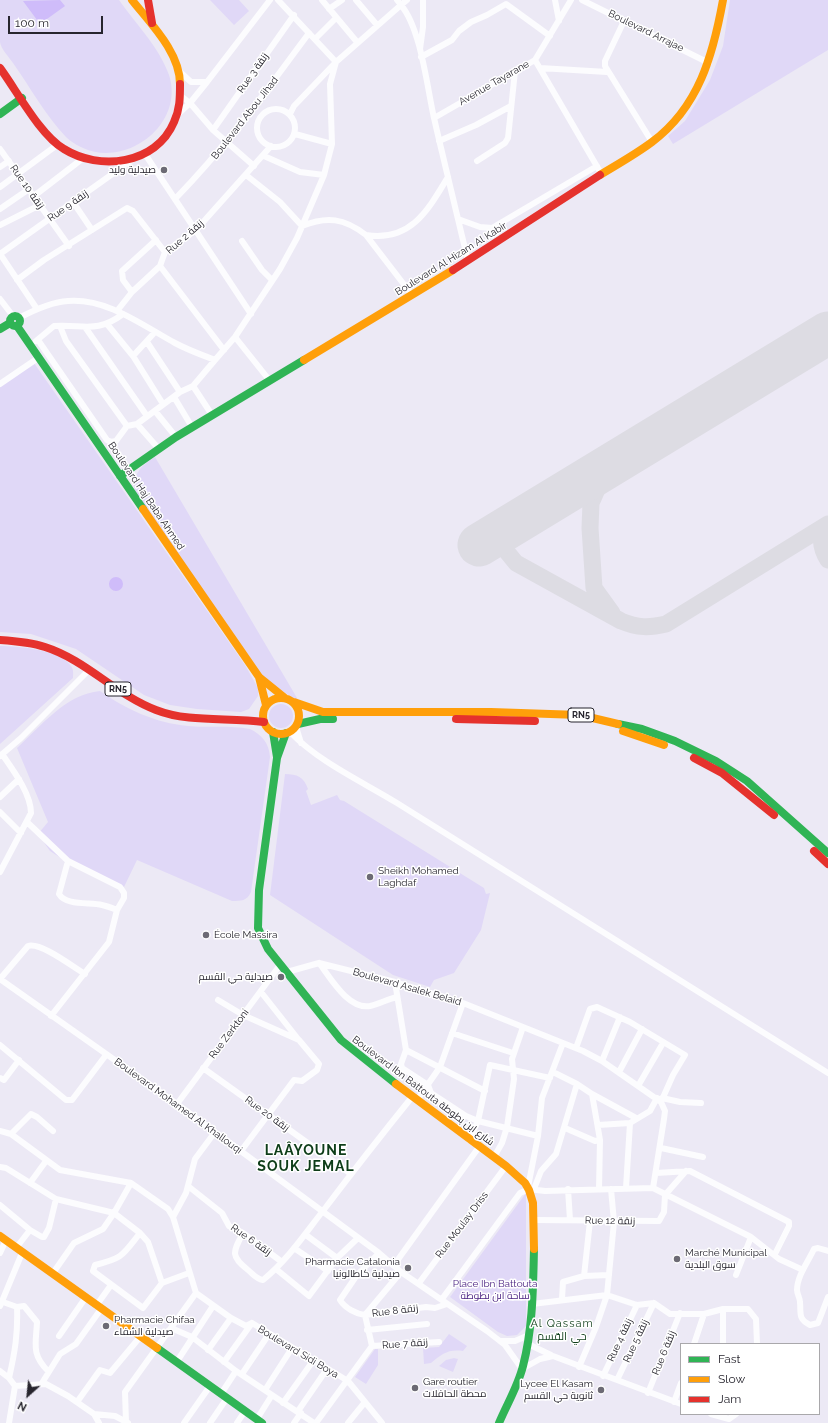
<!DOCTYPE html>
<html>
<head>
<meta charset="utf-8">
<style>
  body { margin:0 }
  #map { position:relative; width:828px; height:1423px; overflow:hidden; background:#ece9f5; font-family:Raleway,sans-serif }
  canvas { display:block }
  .legend { position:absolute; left:680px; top:1343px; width:140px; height:72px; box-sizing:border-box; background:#fff; border:1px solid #a9a8ab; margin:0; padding:5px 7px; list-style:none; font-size:12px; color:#27252e }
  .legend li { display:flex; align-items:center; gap:8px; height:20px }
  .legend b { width:20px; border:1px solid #a9a8ab }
  .north { position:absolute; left:8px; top:1375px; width:40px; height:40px; -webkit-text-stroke:3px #fff; paint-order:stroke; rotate:207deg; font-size:11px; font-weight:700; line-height:16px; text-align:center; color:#27252e }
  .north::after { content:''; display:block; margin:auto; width:14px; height:18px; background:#27252e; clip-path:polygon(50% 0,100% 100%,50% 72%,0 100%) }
  .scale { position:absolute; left:8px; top:16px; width:95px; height:18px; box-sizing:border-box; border:2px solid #27252e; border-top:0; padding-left:5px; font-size:12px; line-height:14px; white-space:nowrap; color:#27252e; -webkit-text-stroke:3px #fff; paint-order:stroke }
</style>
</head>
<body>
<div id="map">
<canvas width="828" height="1423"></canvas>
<ul class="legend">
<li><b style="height:5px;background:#30b455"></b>Fast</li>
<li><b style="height:5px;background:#ff9f0a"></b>Slow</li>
<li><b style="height:5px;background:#e5322d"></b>Jam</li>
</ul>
<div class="north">N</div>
<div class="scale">100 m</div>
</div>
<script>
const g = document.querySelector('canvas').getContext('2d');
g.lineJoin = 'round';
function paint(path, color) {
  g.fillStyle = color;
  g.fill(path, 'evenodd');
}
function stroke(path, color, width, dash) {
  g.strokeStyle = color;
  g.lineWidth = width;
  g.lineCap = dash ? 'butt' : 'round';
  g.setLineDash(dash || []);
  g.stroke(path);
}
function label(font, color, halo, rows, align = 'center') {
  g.font = font + ' Raleway,Cairo,sans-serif';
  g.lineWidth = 3;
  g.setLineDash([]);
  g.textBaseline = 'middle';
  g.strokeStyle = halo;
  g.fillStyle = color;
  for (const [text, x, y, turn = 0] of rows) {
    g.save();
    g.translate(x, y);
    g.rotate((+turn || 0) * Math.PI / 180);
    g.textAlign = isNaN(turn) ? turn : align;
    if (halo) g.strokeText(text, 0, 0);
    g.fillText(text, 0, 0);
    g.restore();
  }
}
const green = new Path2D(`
  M0 0H119C136 24 159 47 169 75 185 124 127 168 83 148 78 146 70 141 66 137 45 115 30 87 13 63 9 57 1 49 0 42 0 30 0 13 0 0Z
  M210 0H239L249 11 234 25Z
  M730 0H828V50L673 144 668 136 685 121 710 80 723 46Z
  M34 363 245 665 258 688V696L249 709 241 712 197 709 170 705 144 695 76 649 31 634 0 632V387Z
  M155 457 300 703 265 679 135 493C132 475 140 466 155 457Z
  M0 646C18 646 61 650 71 666 74 670 73 674 73 678L0 744Z
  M100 691C126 709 155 723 188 726 209 728 229 725 250 729 262 735 269 743 270 757L251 892C247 901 241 901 232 901L137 860 124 887 70 864 50 851 38 834 48 822 17 748C41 726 66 694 100 691Z
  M269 716a12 12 0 1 1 24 0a12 12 0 1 1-24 0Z
  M285 774C297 774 304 777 308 789L306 791 311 805 337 795 340 800 344 801 484 888 486 894 490 893 481 930 454 973 434 980 430 987 393 975 270 895Z
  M526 1193V1326L517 1335 507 1336 498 1332 450 1297Z
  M449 1334 467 1346 463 1351C448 1349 442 1354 431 1363L424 1364 423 1348 439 1347Z
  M375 1349H378V1365L366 1384 355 1377Z
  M454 1358 458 1359 453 1372 439 1366 446 1360Z`);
const water = new Path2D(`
  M60 0 65 6 40 24 23 1Z
  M109 584a7 7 0 1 1 14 0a7 7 0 1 1-14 0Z`);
const taxiway = new Path2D(`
  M828 524C819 537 820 547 828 560
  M494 536 516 563 621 621C638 628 649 628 666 624L828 524
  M612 613 594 588 590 528 591 503 599 485 604 474 621 459`);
const runway = new Path2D(`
  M479 545 828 333`);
const street = new Path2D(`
  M278 0 336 62 294 106 290 114
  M322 0 357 42
  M356 0 377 25
  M397 0 401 5 407 0
  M555 0 559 21
  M582 0 709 63
  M329 9 342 0
  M624 21 605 61V66L652 142
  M315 39 336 18
  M420 49 423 27V0
  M421 57 452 40 459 31 471 22 487 15 506 4 550 36
  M535 60 602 175
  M540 68 607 72
  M207 82 270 0
  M181 96 190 103 213 130 254 166
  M257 128a19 19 0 1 1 38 0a19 19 0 1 1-38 0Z
  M177 115 190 103 207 82H191L178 70
  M434 118 535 60 571 0
  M213 130 294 15
  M295 134 332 144
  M439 141 476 125 511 106
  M0 149 69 246
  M145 154 251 314
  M264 156 300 172 324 175
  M477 161 505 143 508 138 515 71
  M0 167 9 161
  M246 175 280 202 302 226C327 216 344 218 366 235L412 295
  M0 187 57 145
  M34 196 82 159
  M175 199C225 148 267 90 309 33
  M73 202 92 230
  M0 209 29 189
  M458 219 480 227 492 228 597 166
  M0 225 40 205
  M366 235C411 242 428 210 448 177
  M242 241 262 270 272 280
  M160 266 224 350
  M17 280 44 260 127 208 133 211 165 252
  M132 292 123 280 122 271 156 240
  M0 299 13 316
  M37 309 0 254 132 160
  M117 311 132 292 160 266 165 252 196 230 271 146
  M19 318C34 310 51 302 68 301 107 298 142 325 175 343 188 350 202 355 215 360L235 337 280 269 297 238 324 175 332 144 330 84 336 62 401 5C421 29 427 87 434 118 445 166 457 214 468 261
  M107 324 133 356 163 404
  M60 326 66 341 127 426
  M85 327 147 416
  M235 337 270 381
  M38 340 107 440 111 442 116 441 127 426 137 424 180 392 193 386
  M36 341 54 326C84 324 96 334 123 314
  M147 342 180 392
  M133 356 155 332
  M0 384 38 358
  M174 397 192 427
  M155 411 176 437
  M212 415 193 386 215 360
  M137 424 158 448
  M296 727 301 743
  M290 732C319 762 361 781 397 803L828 1073
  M0 756 21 738 89 670
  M0 797 19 779
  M0 812 21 833
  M27 822 68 861 59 894C66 906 90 902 102 905 107 906 112 908 117 910
  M0 872 31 813C31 794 13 770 2 754
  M319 963C330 977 348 1010 370 1006 379 1004 388 999 397 997
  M287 972 319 963 395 982 463 1003 583 1051 602 1061 661 1102 665 1111 664 1119 653 1188
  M0 979 177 1104 379 1253 401 1272 487 1331 505 1345 522 1369 540 1359 553 1356 681 1404
  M0 979 28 946C41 942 73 967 85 974
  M395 982 406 1050 401 1064 402 1068 428 1085 431 1093 466 1116 478 1121 538 1136
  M261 992 298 1039
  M218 1000 243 1015 299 1040 319 1064 317 1070 302 1081 294 1080 241 1151
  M51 1016 109 942 117 910 124 898V893L120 887 68 861
  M452 1033 513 1053
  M0 1045 66 1100H72L106 1055
  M576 1048 590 1009 597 1007 630 1022 685 1055 673 1075 661 1102
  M406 1050 485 1091
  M602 1061 620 1017
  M203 1068 351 1174
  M553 1072 577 1084 592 1094 600 1140 595 1141 565 1128
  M619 1072 642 1029
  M0 1078 4 1080 19 1060
  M638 1086 663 1043
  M592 1094 636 1118
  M662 1098 680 1102 701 1103
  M417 1100 440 1067 463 1003
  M177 1104 280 965
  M598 1125 630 1123
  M0 1131 11 1134 60 1170 131 1183 168 1209 173 1217 196 1293 231 1318 246 1326 252 1323 348 1381 382 1423
  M11 1134 31 1114 37 1117 53 1131
  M469 1140 478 1121 490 1065 550 1078
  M661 1148 703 1157
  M494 1157 502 1143 507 1127 514 1079 512 1059 523 1027
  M0 1167 6 1168 56 1199 114 1213 140 1233 148 1242 162 1283
  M656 1173 690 1171 789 1222V1226L775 1254
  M30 1183 46 1161
  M188 1186 222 1213 229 1226 243 1233 282 1262
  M528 1187 538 1136 542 1098 563 1043
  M626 1188 630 1123 650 1111 657 1098
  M534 1189 541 1171 556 1154 577 1084
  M568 1189 570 1220
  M599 1189 600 1140
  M0 1205 30 1230 42 1237H44L49 1228 56 1199
  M173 1217 186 1193 195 1159 215 1132
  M534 1220 659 1221 664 1212 665 1195 686 1171
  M140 1233C122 1256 123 1258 95 1265L93 1271 143 1308 162 1283 189 1273
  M243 1233C233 1252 230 1256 248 1270 253 1274 256 1279 263 1280 288 1260 306 1232 326 1207 354 1170 383 1133 412 1097
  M306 1235 337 1258
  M16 1248 30 1230
  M294 1248 328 1271
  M828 1251 818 1248 814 1249C808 1262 797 1276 797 1290 797 1294 800 1298 800 1302 801 1314 798 1319 810 1325L818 1323 828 1297
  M0 1253 6 1240
  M379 1253 357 1275 340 1300C345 1308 356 1314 365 1315L426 1307 435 1308 447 1304
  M394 1265 479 1147
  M276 1269 309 1296 337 1258 358 1238
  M53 1273 74 1243 103 1229 114 1213 131 1183
  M736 1275 751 1237
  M584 1276 609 1275
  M419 1283 506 1166
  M442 1299 520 1193 529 1189 545 1191 653 1188 751 1237 779 1259 803 1270
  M562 1299 563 1282 584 1276 590 1221
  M3 1302 17 1307C18 1333 15 1352 9 1378L15 1386 9 1423
  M532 1304 607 1295 637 1305 654 1303 670 1314H704L723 1309H748L756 1319 757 1344
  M0 1306 22 1253
  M96 1306 111 1285
  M17 1307 24 1306 37 1322C36 1344 31 1354 48 1371
  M171 1328 192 1337 236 1371 314 1423
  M367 1330 427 1324
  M59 1336 86 1297
  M500 1341H515L529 1335
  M528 1344 551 1355
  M694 1344 704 1314
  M723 1344V1309
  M372 1346 365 1315 401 1272
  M372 1346 439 1342
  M208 1350 231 1318
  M224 1362 252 1323
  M176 1363 213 1306
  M579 1367 596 1327 607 1295 614 1222 611 1189
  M0 1371 9 1378
  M242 1374 269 1334
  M603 1376 637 1305
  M618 1378 654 1303
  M42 1383 60 1354 76 1344 101 1309
  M15 1386 46 1384 68 1396 94 1414 115 1416 128 1423
  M265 1390 292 1348
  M648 1393 680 1313
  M221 1394 236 1371
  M77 1402 100 1370 110 1373 140 1337
  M674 1402 681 1383
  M283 1403 313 1361
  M298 1411 327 1369
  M94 1414 99 1423
  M711 1414 729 1419 736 1414
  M257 1419 272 1395
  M126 1422 125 1392 196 1293
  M184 1423 210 1386
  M210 1423 227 1398
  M237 1423 245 1411
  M294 1423 301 1413
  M316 1423 372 1346
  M348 1423 365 1402`);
const fast = new Path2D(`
  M0 114 22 98
  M10 321a5 5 0 1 1 10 0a5 5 0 1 1-10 0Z
  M17 326 143 509
  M0 329 10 323
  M120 476 176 437 304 360
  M298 724 320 719H333
  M618 724 642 729 675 741 716 761 747 781 828 853
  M273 732 277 757
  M286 733 277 758 259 890 258 928 268 949 341 1040 396 1084
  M157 1348 262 1423
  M499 1423C507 1404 518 1386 523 1366 533 1328 533 1287 534 1249`);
const slow = new Path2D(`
  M132 0C150 23 180 52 180 84
  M600 175C618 164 636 154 652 142 699 107 713 55 723 0
  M304 360 453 270
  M143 509 259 677 285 698
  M259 677 266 705
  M263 716a18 18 0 1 1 36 0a18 18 0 1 1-36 0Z
  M294 702 323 712H491L580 715 618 724
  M623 731 664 745
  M396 1084 506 1166 525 1183 529 1190 533 1203 534 1249
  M0 1236 157 1348`);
const jam = new Path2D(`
  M148 0 152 23
  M0 68C17 91 40 135 64 149 99 171 156 165 174 122 180 109 180 98 180 84
  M453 270 600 175
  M0 640C15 641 30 642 45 647 86 660 116 695 156 710 189 723 229 717 264 722
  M456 719 535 721
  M694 758 722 773 774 815
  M814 851 828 864`);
const markers = [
  [164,170,4,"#6c6a74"],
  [370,877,4,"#6c6a74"],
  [206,935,4,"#6c6a74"],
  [281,977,4,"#6c6a74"],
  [677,1259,4,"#6c6a74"],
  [408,1268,4,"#6c6a74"],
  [106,1326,4,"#6c6a74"],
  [415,1388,4,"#6c6a74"],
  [601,1390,4,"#6c6a74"]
];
const shields = [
  [118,689,26],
  [581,715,26]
];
const shieldNames = [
  ["RN5",118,689],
  ["RN5",581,715]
];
const streetNames = [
  ["Boulevard Arrajae",646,31,26],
  ["Rue 3 زنقة",253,73,-55],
  ["Avenue Tayarane",494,83,-30],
  ["Boulevard Abou Jihad",245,118,-52],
  ["Rue 10 زنقة",27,187,55],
  ["Rue 9 زنقة",68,206,-35],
  ["Rue 2 زنقة",185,237,-41],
  ["Boulevard Al Hizam Al Kabir",451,259,-32],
  ["Boulevard Haj Baba Ahmed",146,496,56],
  ["Boulevard Asalek Belaid",407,987,16],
  ["Rue Zerktoni",229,1034,-53],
  ["Boulevard Ibn Battouta شارع ابن بطوطة",423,1091,37],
  ["Boulevard Mohamed Al Khallouqi",178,1106,36],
  ["Rue 20 زنقة",267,1114,36],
  ["Rue 12 زنقة",610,1221,1],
  ["Rue Moulay Driss",462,1225,-53],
  ["Rue 6 زنقة",251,1240,35],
  ["Rue 8 زنقة",395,1311,-7],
  ["Rue 4 زنقة",620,1340,-65],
  ["Rue 5 زنقة",636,1341,-65],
  ["Rue 7 زنقة",405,1344,-4],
  ["Boulevard Sidi Boya",298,1352,31],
  ["Rue 6 زنقة",664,1353,-68]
];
const poiNames = [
  ["صيدلية وليد",156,170,"right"],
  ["Sheikh Mohamed",378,871],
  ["Laghdaf",378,883],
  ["École Massira",214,935],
  ["صيدلية حي القسم",273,977,"right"],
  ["Marché Municipal",685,1253],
  ["سوق البلدية",685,1265],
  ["Pharmacie Catalonia",400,1262,"right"],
  ["صيدلية كاطالونيا",400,1274,"right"],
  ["Pharmacie Chifaa",114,1320],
  ["صيدلية الشفاء",114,1332],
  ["Gare routier",423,1382],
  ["محطة الحافلات",423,1394],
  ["Lycee El Kasam",593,1384,"right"],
  ["ثانوية حي القسم",593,1396,"right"]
];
const parkNames = [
  ["Place Ibn Battouta",495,1284],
  ["ساحة ابن بطوطة",495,1296]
];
const neighbourhoodNames = [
  ["Al Qassam",562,1324],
  ["حي القسم",562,1337]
];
const districtNames = [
  ["LAÂYOUNE",306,1151],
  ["SOUK JEMAL",306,1167]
];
paint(green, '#e0d8f7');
paint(water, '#cfbcfa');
stroke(taxiway, '#dddce3', 17);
stroke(runway, '#dddce3', 43);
stroke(street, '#fcfcfe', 6);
stroke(fast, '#30b455', 8);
stroke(slow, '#ff9f0a', 8);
stroke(jam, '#e5322d', 8);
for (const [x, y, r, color] of markers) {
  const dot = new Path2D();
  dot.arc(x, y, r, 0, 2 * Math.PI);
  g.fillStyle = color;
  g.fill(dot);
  stroke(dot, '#fff', 1.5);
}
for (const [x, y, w] of shields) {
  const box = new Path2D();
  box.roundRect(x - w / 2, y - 7, w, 14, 3);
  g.fillStyle = '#fff';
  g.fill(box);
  stroke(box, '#27252e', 1);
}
label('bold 9px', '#27252e', null, shieldNames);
label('10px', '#27252e', '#fff', streetNames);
label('10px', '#27252e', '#fff', poiNames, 'left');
label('10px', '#4b2382', '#fff', parkNames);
g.letterSpacing = '1px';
label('11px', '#0e3d19', '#fff', neighbourhoodNames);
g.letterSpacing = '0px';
g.letterSpacing = '1px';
label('bold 14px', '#0e3d19', '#fff', districtNames);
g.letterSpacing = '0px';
</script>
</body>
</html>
